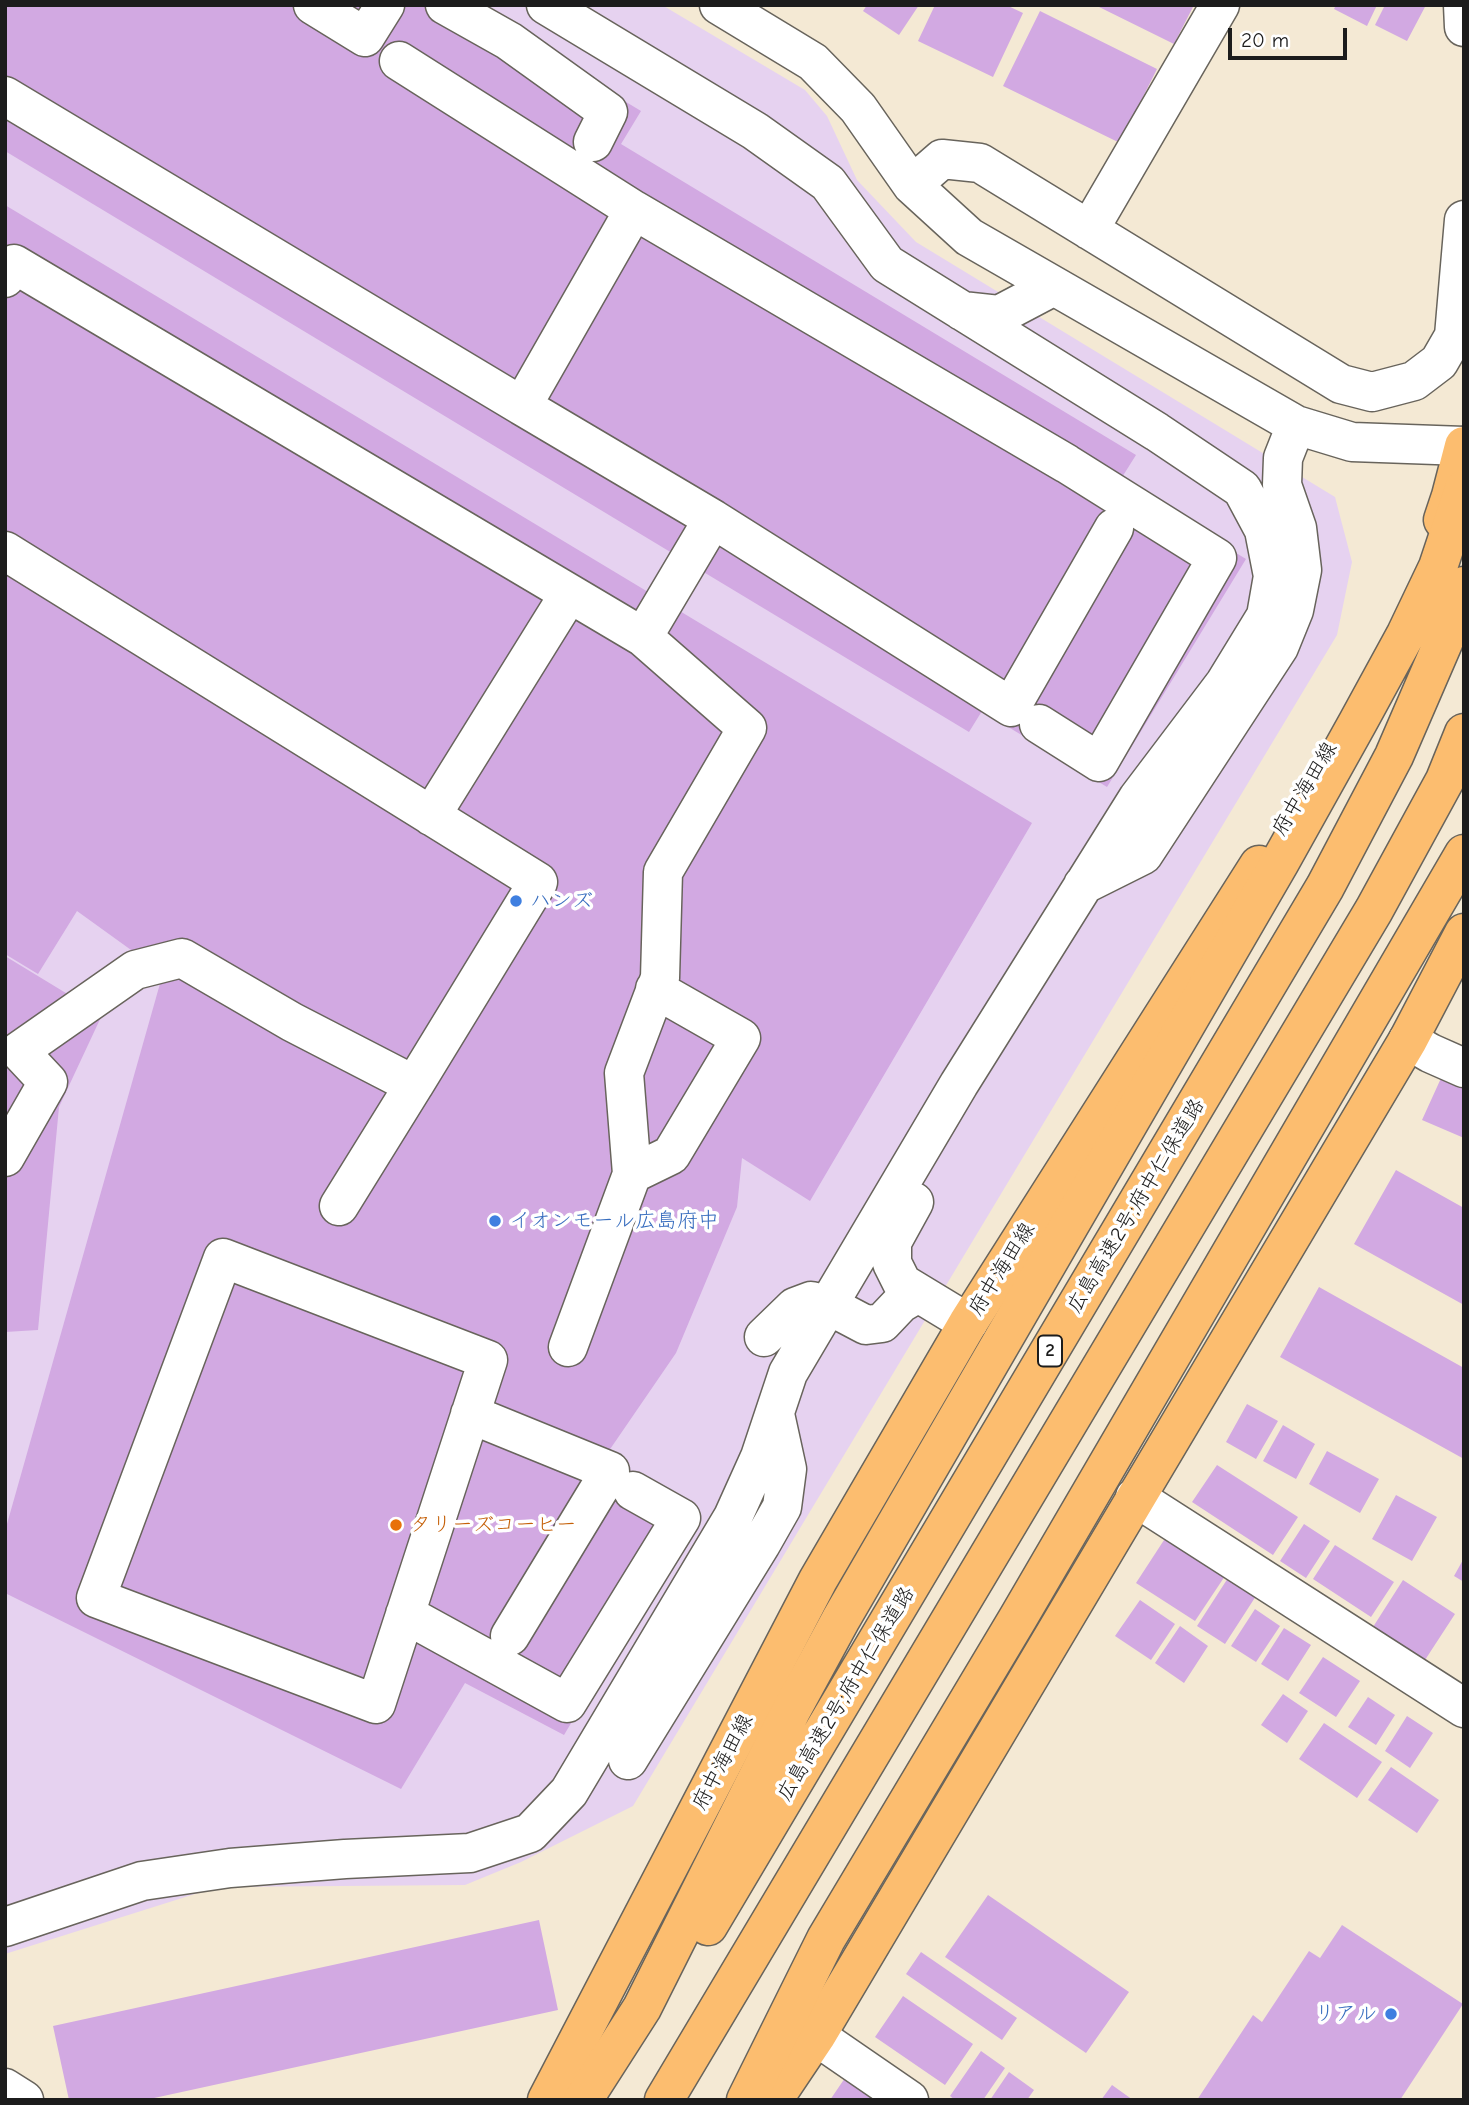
<!DOCTYPE html>
<html>
<head>
<meta charset="utf-8">
<style>
  body { margin:0 }
  #map { position:relative; width:1469px; height:2105px; overflow:hidden; background:#f4e9d4; font-family:"Comic Neue",sans-serif }
  canvas { display:block }
  .frame { position:absolute; inset:0; border:7px solid #1c1c1c; pointer-events:none }
  .scale { position:absolute; left:1228px; top:28px; width:119px; height:32px; box-sizing:border-box; border:4px solid #1c1c1c; border-top:0; padding-left:9px; font-size:21px; line-height:24px; white-space:nowrap; color:#1c1c1c; -webkit-text-stroke:5px #fff; paint-order:stroke }
</style>
</head>
<body>
<div id="map">
<canvas width="1469" height="2105"></canvas>
<div class="frame"></div>
<div class="scale">20 m</div>
</div>
<script>
const g = document.querySelector('canvas').getContext('2d');
g.lineJoin = 'round';
function paint(path, color) {
  g.fillStyle = color;
  g.fill(path, 'evenodd');
}
function stroke(path, color, width, dash) {
  g.strokeStyle = color;
  g.lineWidth = width;
  g.lineCap = dash ? 'butt' : 'round';
  g.setLineDash(dash || []);
  g.stroke(path);
}
function label(font, color, halo, rows, align = 'center') {
  g.font = font + ' "Comic Neue","Klee One",sans-serif';
  g.lineWidth = 7;
  g.setLineDash([]);
  g.textBaseline = 'middle';
  g.strokeStyle = halo;
  g.fillStyle = color;
  for (const [text, x, y, turn = 0] of rows) {
    g.save();
    g.translate(x, y);
    g.rotate((+turn || 0) * Math.PI / 180);
    g.textAlign = isNaN(turn) ? turn : align;
    if (halo) g.strokeText(text, 0, 0);
    g.fillText(text, 0, 0);
    g.restore();
  }
}
const built = new Path2D(`
  M5 5H662L805 90 827 116 857 180 916 242 1335 497 1352 562 1337 635 633 1806 521 1862 465 1885 217 1887 5 1954Z`);
const building = new Path2D(`
  M5 5H465L641 111 621 144 1136 455 1119 482 1246 559 1107 787 982 711 969 732 5 151Z
  M867 5H919L899 35 863 11Z
  M935 5H1006L1023 13 993 77 918 41Z
  M1095 5H1194L1174 44Z
  M1336 5H1377L1367 26 1334 9Z
  M1385 5H1426L1407 41 1375 25Z
  M1040 11 1157 69 1120 143 1003 86Z
  M5 205 1032 823 810 1201 742 1158 737 1207 676 1353 604 1458 699 1509 564 1735 465 1683 401 1789 5 1593V1531L163 973 77 911 38 974 5 954Z
  M5 956 102 1015 59 1107 38 1330 5 1332Z
  M1442 1076 1464 1086V1138L1422 1120Z
  M1396 1170 1464 1208V1305L1354 1244Z
  M1319 1287 1464 1368V1459L1280 1357Z
  M1247 1404 1278 1421 1256 1459 1226 1442Z
  M1283 1425 1315 1444 1296 1479 1263 1461Z
  M1327 1451 1379 1479 1360 1513 1309 1484Z
  M1217 1465 1298 1517 1273 1555 1192 1502Z
  M1396 1495 1437 1517 1412 1561 1372 1539Z
  M1304 1524 1330 1541 1306 1578 1280 1561Z
  M1166 1537 1225 1576 1195 1621 1136 1583Z
  M1335 1545 1394 1582 1371 1617 1313 1579Z
  M1464 1558V1582L1454 1576Z
  M1228 1578 1256 1596 1225 1644 1197 1626Z
  M1403 1580 1455 1614 1425 1660 1373 1627Z
  M1140 1600 1175 1624 1151 1660 1115 1636Z
  M1255 1609 1280 1626 1256 1662 1231 1646Z
  M1180 1626 1208 1646 1184 1683 1155 1663Z
  M1284 1628 1311 1645 1288 1681 1261 1664Z
  M1323 1657 1360 1681 1336 1717 1299 1693Z
  M1283 1694 1308 1711 1287 1743 1261 1725Z
  M1368 1697 1395 1715 1376 1745 1348 1727Z
  M1407 1716 1433 1733 1410 1768 1385 1751Z
  M1324 1723 1382 1762 1357 1798 1299 1759Z
  M1391 1767 1439 1800 1417 1833 1368 1800Z
  M988 1895 1129 1992 1086 2053 945 1957Z
  M539 1920 558 2010 145 2100H69L53 2026Z
  M1342 1925 1463 2004 1400 2100H1197L1253 2015 1262 2022 1309 1951 1320 1958Z
  M921 1952 1017 2018 1002 2040 906 1974Z
  M903 1996 973 2044 945 2085 875 2037Z
  M981 2051 1005 2068 983 2100H955L950 2096Z
  M1009 2072 1034 2090 1027 2100H990Z
  M847 2075 885 2100H830Z
  M1112 2085 1133 2100H1101Z`);
const minor = new Path2D(`
  M313 5 365 37 385 5
  M445 5 509 41 608 112 593 142
  M719 5 813 62 858 108 912 185 969 237 1296 425 1352 442 1464 446
  M1463 5 1464 27
  M399 61 634 210 522 406 713 519 1011 707 1114 528
  M5 96 522 406
  M912 185 942 159 980 163 1341 384 1372 392 1414 381 1439 362 1454 336 1464 220
  M634 210 1067 464 1217 558 1099 762 1039 724
  M1089 230 1220 5
  M5 278 14 264 643 637 713 519
  M962 311 999 315 1054 286
  M5 551 538 882 414 1085 292 1022 182 958 135 970 19 1051 48 1082 5 1157
  M431 816 569 594
  M1083 885 1143 855 1279 647 1294 610 1302 570 1297 528 1282 485 1283 458 1296 425
  M1408 1040 1430 1053 1464 1068
  M632 1174 671 1155 741 1038 655 989
  M914 1202 892 1242V1263L902 1283 968 1323
  M339 1206 414 1085
  M223 1258 488 1360 376 1704 96 1598Z
  M764 1337 795 1307 811 1301 828 1305 866 1325 882 1323 901 1303 918 1293
  M568 1347 632 1174 624 1073 660 978 663 872 747 728 643 637
  M470 1414 610 1471 510 1636
  M1135 1497 1464 1708
  M405 1614 567 1703 681 1518 633 1491
  M628 1760 761 1544 782 1507 787 1469 775 1414
  M5 1927 142 1881 230 1868 345 1859 470 1853 530 1833 569 1792 733 1517 760 1457 788 1373 959 1084 1138 798 1225 683 1266 616 1273 576 1264 530 1242 489 1157 432 887 264 828 183 755 131 546 5
  M816 2036 909 2100
  M5 2088 24 2100`);
const major = new Path2D(`
  M1443 520 1451 496 1464 446
  M547 2100 818 1580 968 1323 1259 865
  M773 2100 816 2036 1408 1040 1464 933`);
const highway = new Path2D(`
  M708 1926 1325 887 1394 756 1449 629 1464 586
  M583 2100 642 2008 791 1711 841 1619 1280 862 1358 722 1406 634 1438 567 1464 489
  M664 2100 1374 910 1445 780 1464 733
  M746 2100 826 1939 1018 1618 1464 854`);
const markers = [
  [516,901,7,"#3f7fe0"],
  [495,1221,7,"#3f7fe0"],
  [396,1525,7,"#e8710a"],
  [1391,2014,7,"#3f7fe0"]
];
const shields = [
  [1050,1351,24]
];
const shieldNames = [
  ["2",1050,1351]
];
const streetNames = [
  ["府中海田線",1305,789,-59],
  ["広島高速2号;府中仁保道路",1136,1206,-59],
  ["府中海田線",1002,1269,-58],
  ["広島高速2号;府中仁保道路",846,1694,-59],
  ["府中海田線",723,1762,-62]
];
const shopNames = [
  ["ハンズ",530,901],
  ["イオンモール広島府中",509,1221],
  ["リアル",1377,2014,"right"]
];
const foodNames = [
  ["タリーズコーヒー",410,1525]
];
paint(built, '#e6d2f0');
paint(building, '#d2a9e2');
stroke(minor, '#68645c', 41);
stroke(major, '#68645c', 41);
stroke(highway, '#68645c', 41);
stroke(minor, '#fff', 38);
stroke(major, '#fcbd6f', 38);
stroke(highway, '#fcbd6f', 38);
for (const [x, y, r, color] of markers) {
  const dot = new Path2D();
  dot.arc(x, y, r, 0, 2 * Math.PI);
  g.fillStyle = color;
  g.fill(dot);
  stroke(dot, '#fff', 2.5);
}
for (const [x, y, w] of shields) {
  const box = new Path2D();
  box.roundRect(x - w / 2, y - 15.5, w, 31, 5);
  g.fillStyle = '#fff';
  g.fill(box);
  stroke(box, '#1c1c1c', 2);
}
label('bold 19px', '#1c1c1c', null, shieldNames);
label('21px', '#1c1c1c', '#fff', streetNames);
label('21px', '#366cbe', '#fff', shopNames, 'left');
label('21px', '#c56008', '#fff', foodNames, 'left');
</script>
</body>
</html>
